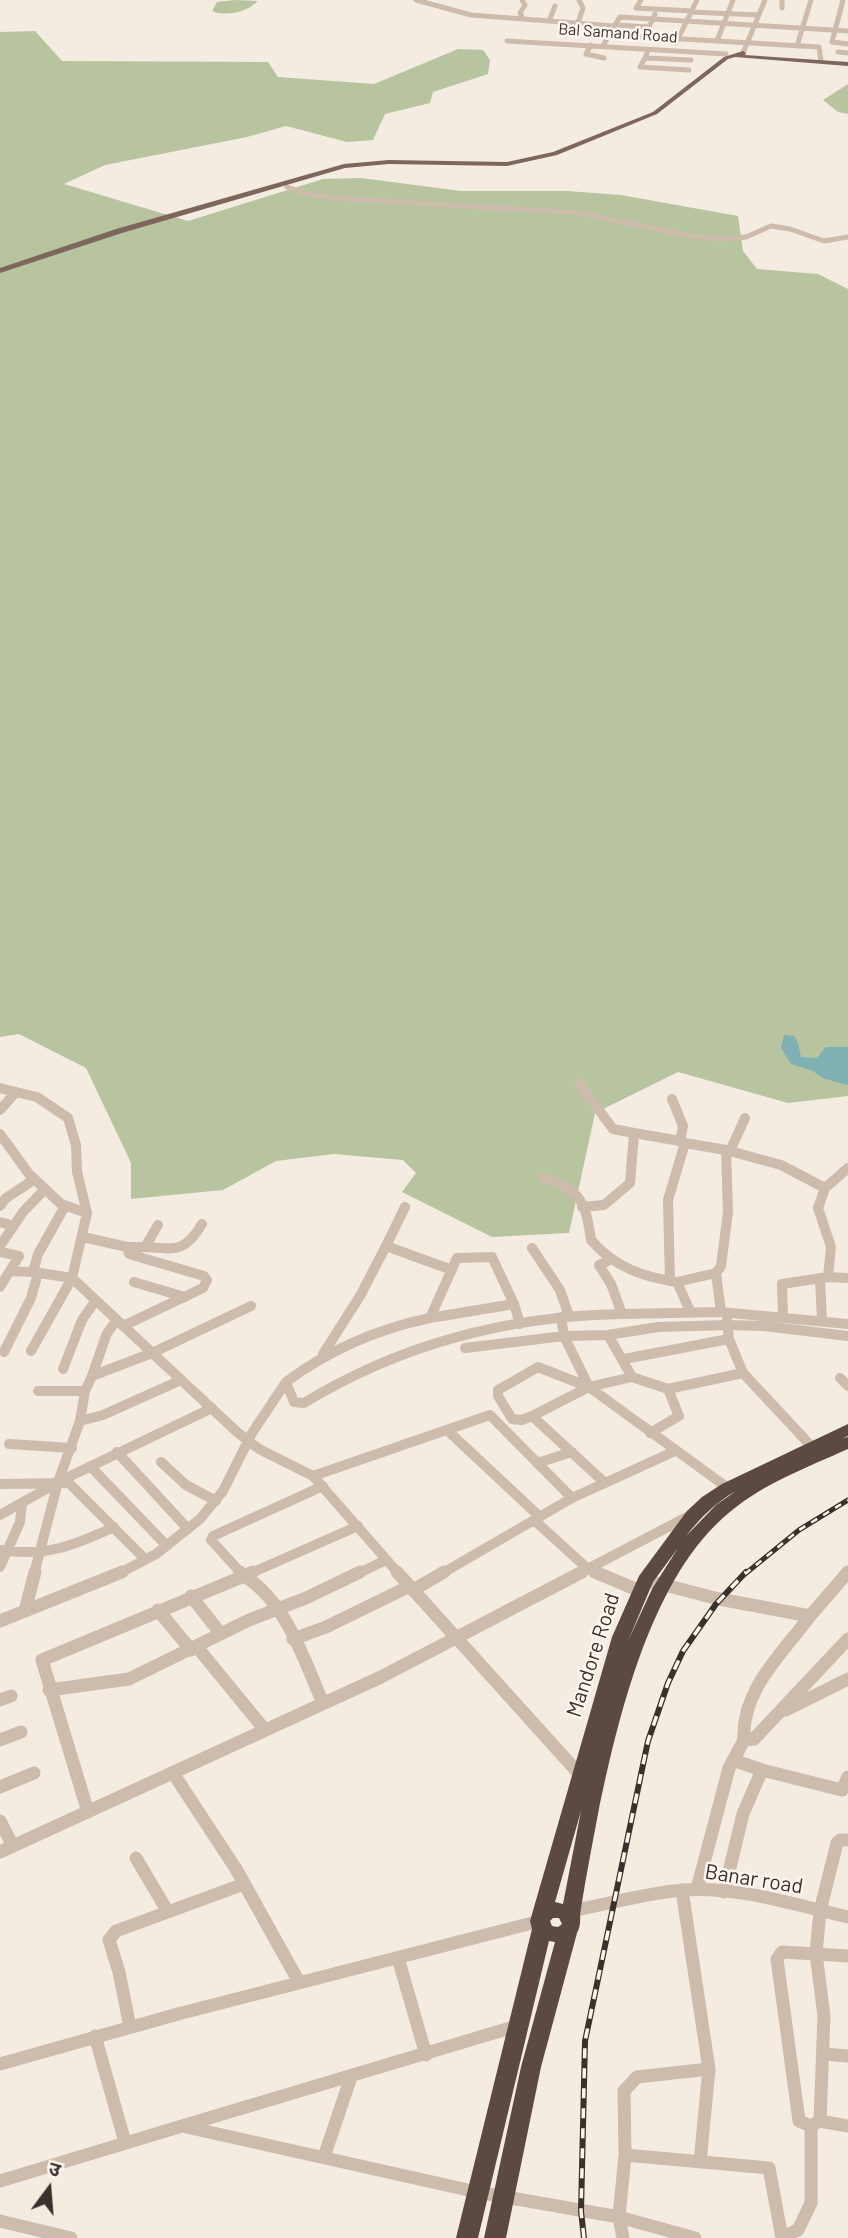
<!DOCTYPE html>
<html>
<head>
<meta charset="utf-8">
<style>
  body { margin:0 }
  #map { position:relative; width:848px; height:2238px; overflow:hidden; background:#f4ebe1; font-family:Barlow,"Noto Sans Devanagari",sans-serif }
  canvas { display:block }
  .north { position:absolute; left:14px; top:2154px; width:70px; height:70px; -webkit-text-stroke:5px #fbf5ee; paint-order:stroke; rotate:16deg; font-size:19px; font-weight:700; line-height:28px; text-align:center; color:#3b302b }
  .north::after { content:''; display:block; margin:auto; width:24px; height:32px; background:#3b302b; clip-path:polygon(50% 0,100% 100%,50% 72%,0 100%) }
</style>
</head>
<body>
<div id="map">
<canvas width="848" height="2238"></canvas>
<div class="north">उ</div>
</div>
<script>
const g = document.querySelector('canvas').getContext('2d');
g.lineJoin = 'round';
function paint(path, color) {
  g.fillStyle = color;
  g.fill(path, 'evenodd');
}
function stroke(path, color, width, dash) {
  g.strokeStyle = color;
  g.lineWidth = width;
  g.lineCap = dash ? 'butt' : 'round';
  g.setLineDash(dash || []);
  g.stroke(path);
}
function label(font, color, halo, rows, align = 'center') {
  g.font = font + ' Barlow,sans-serif';
  g.lineWidth = 5;
  g.setLineDash([]);
  g.textBaseline = 'middle';
  g.strokeStyle = halo;
  g.fillStyle = color;
  for (const [text, x, y, turn = 0] of rows) {
    g.save();
    g.translate(x, y);
    g.rotate((+turn || 0) * Math.PI / 180);
    g.textAlign = isNaN(turn) ? turn : align;
    if (halo) g.strokeText(text, 0, 0);
    g.fillText(text, 0, 0);
    g.restore();
  }
}
const green = new Path2D(`
  M234 0 258 1C247 12 226 17 212 11L217 2Z
  M35 31 62 61 268 62 278 77 374 84 458 49 483 50 490 60 488 74 433 92 430 103 385 114 373 140 347 142 286 126 247 137 105 165 64 184 188 221 323 179 361 178 461 191H567L621 195 738 216 743 251 757 269 818 274 848 289V1096L788 1103 678 1072 595 1113 569 1233 492 1237 402 1192 416 1173 403 1160 334 1154 276 1161 223 1190 131 1199V1163L86 1068 19 1034 0 1037V32Z
  M848 84V114L838 112 823 100Z`);
const water = new Path2D(`
  M784 1035 794 1036 798 1043 801 1057 817 1058 826 1047H848V1085L822 1078 813 1071 791 1064 781 1048Z`);
const minorFar2 = new Path2D(`
  M416 0 471 15 614 26 603 46
  M522 0 525 5 520 13 523 19
  M641 0 636 8 692 11
  M733 0 717 41 819 47 821 61
  M782 0V8
  M843 0 832 42 848 44
  M691 12 759 15
  M549 21 555 6
  M578 23 583 8 579 0
  M615 25 649 27
  M614 26 620 17 653 19 655 14
  M611 35 717 41
  M643 37 653 19 848 31
  M507 41 726 54
  M676 43 697 0
  M591 45 586 54 604 58
  M797 46 811 0
  M838 52 848 53
  M647 53 645 58 691 60
  M743 53 765 0
  M645 58 640 67 689 70
  M287 187 311 195 348 199 581 213 684 235 719 239 746 237 771 226 790 229 824 241 848 237`);
const minorFar1 = new Path2D(`
  M579 1083 613 1129 634 1133 630 1183 604 1205 582 1207
  M0 1088 16 1092 0 1110
  M16 1092 37 1097 68 1118 76 1145 77 1172 87 1213
  M634 1133 680 1141 683 1126 672 1099
  M0 1134 29 1174 61 1204 87 1213 72 1278 237 1432 259 1449 313 1476 399 1574
  M730 1151 745 1118
  M543 1178C581 1188 586 1204 591 1240 614 1267 643 1277 677 1282
  M0 1206 6 1198 35 1179
  M0 1222 14 1226
  M83 1237 127 1247H145L158 1225
  M0 1246 23 1212 45 1189
  M386 1246 405 1207
  M145 1247C175 1249 185 1253 202 1224
  M532 1248 560 1290 569 1316
  M0 1252 19 1256 0 1287
  M492 1257 514 1304 430 1318 457 1258Z
  M11 1271 33 1272
  M716 1273 721 1312
  M828 1277 831 1247 818 1208 825 1188 848 1168
  M820 1279 822 1320
  M670 1281 668 1200 685 1143 726 1150
  M134 1282 185 1297
  M514 1304 520 1324
  M690 1311 677 1282 716 1273 721 1266 728 1212 726 1150 781 1165 825 1188
  M622 1314 721 1312 848 1324
  M783 1317 782 1284 828 1277 848 1278
  M117 1320 107 1333 92 1376 152 1353 251 1306
  M727 1320 729 1339 743 1373 812 1447
  M123 1326 203 1288 207 1280 204 1276 129 1254 127 1247
  M608 1335 632 1377 668 1389 743 1373
  M465 1348 564 1336 561 1317
  M31 1351 72 1278 33 1272 38 1254 65 1206
  M4 1352 31 1298 38 1273
  M323 1354 360 1296 386 1246 452 1270
  M624 1359 729 1339
  M63 1369 82 1320 96 1300
  M92 1376 85 1391 80 1421 103 1415 181 1380
  M840 1378 848 1386
  M286 1382C329 1350 377 1329 430 1318
  M589 1387 728 1488
  M38 1391H85
  M532 1416 522 1420 512 1419 498 1396V1390L538 1367 589 1387 564 1336 608 1335 658 1327 728 1325 764 1326 848 1336
  M80 1421 58 1482 212 1408
  M447 1430 540 1517
  M650 1433 679 1416 668 1389
  M9 1444 72 1448
  M117 1452 188 1529
  M161 1462 186 1485 216 1501
  M537 1463 572 1452
  M90 1466 167 1546
  M313 1476 490 1415 572 1498 441 1574
  M605 1483 675 1451
  M0 1484 69 1483 145 1559
  M572 1498 605 1483 532 1416 589 1387 632 1377
  M0 1515 57 1483
  M534 1520 588 1569 600 1574
  M0 1550C46 1557 73 1546 114 1527
  M0 1567 20 1522 22 1503
  M34 1574 58 1482
  M118 1574 156 1554 200 1519 223 1491 252 1433 286 1382 294 1402 304 1403C401 1344 509 1316 622 1314L611 1284 599 1265 610 1260
  M242 1574 211 1540 213 1536 323 1486
  M249 1574 358 1526
  M357 1574 386 1560
  M578 1574 689 1516`);
const minor = new Path2D(`
  M240 1572 244 1576 253 1572
  M397 1572 581 1776
  M595 1572 640 1591
  M645 1580 719 1599 810 1616 848 1572
  M413 1590 444 1572
  M191 1596 221 1634
  M158 1610 191 1650
  M25 1611 122 1572
  M810 1616C783 1653 741 1690 744 1740L754 1739 848 1639
  M0 1621 25 1611 35 1572
  M293 1639 326 1627 410 1586
  M197 1647 265 1730
  M49 1690 129 1679 249 1620 306 1598 360 1572
  M0 1700 11 1696
  M786 1710 848 1679
  M0 1740 21 1732
  M762 1770 842 1790 848 1777
  M173 1773 236 1869 299 1982
  M0 1787 34 1773
  M88 1812 42 1660 244 1576C286 1601 304 1660 323 1703
  M0 1821 13 1846
  M0 1852 381 1677 582 1572
  M136 1858 168 1912
  M697 1889 729 1768 744 1740
  M724 1892 743 1814 762 1770 733 1760
  M571 1911C608 1904 646 1893 683 1890 738 1886 795 1905 848 1917
  M398 1958 426 2055
  M517 2026 182 2126 477 2192 619 2217 695 2238
  M130 2027 119 1972 109 1940 116 1931 244 1884
  M95 2036 125 2142
  M825 2054 848 2056
  M0 2064 178 2014 540 1921
  M820 2121 824 2016 816 1954 848 1956
  M814 2124 820 2121 848 2126
  M625 2155 769 2168 782 2238
  M324 2157 351 2077
  M700 2162 709 2069
  M0 2181 182 2126
  M0 2221 71 2238
  M782 2237 798 2230 811 2203V2126L799 2121 777 1959 782 1952 816 1954 820 1911 837 1843 840 1840H848
  M623 2238 619 2217 625 2155 624 2091 637 2077 709 2069 682 1890`);
const major = new Path2D(`
  M743 51 746 53 745 55 848 62V66L735 57 728 59 657 114 557 155 507 166 389 164 345 168 122 233 0 273V268L116 229 344 164 389 160 507 162 553 152 653 112 724 57Z`);
const highway = new Path2D(`
  M848 1424V1436L843 1438 848 1437V1449C808 1467 765 1483 731 1511 651 1575 618 1718 598 1814 592 1845 586 1877 581 1908 579 1918 582 1924 577 1933L541 2067 506 2238H484L521 2067 555 1942 549 1941 478 2238H456L532 1929 530 1921 612 1637 639 1576 687 1511 702 1497 722 1484ZM736 1491 716 1505 686 1536C701 1517 715 1503 736 1491ZM678 1548 652 1589 628 1641 653 1582ZM581 1811 563 1904 555 1902ZM553 1918H559L562 1924 558 1927 552 1926 550 1921Z`);
const railFar1 = new Path2D(`
  M745 1574 799 1530 848 1500`);
const rail = new Path2D(`
  M584 2238 581 2211 585 2041 648 1741 668 1683 683 1651 716 1604 746 1572`);
const farStreetnames = [
  ["Bal Samand Road",618,33,4]
];
const nearStreetnames = [
  ["Mandore Road",593,1655,-72],
  ["Banar road",754,1879,9]
];
paint(green, '#b8c4a0');
paint(water, '#7fb0b2');
stroke(minorFar2, '#cdbbac', 5);
stroke(minorFar1, '#cdbbac', 10);
stroke(minor, '#cdbbac', 13);
paint(major, '#7d675c');
paint(highway, '#5c4a42');
stroke(railFar1, '#3b302b', 5);
stroke(rail, '#3b302b', 6);
stroke(railFar1, '#fbf5ee', 2.5, [7]);
stroke(rail, '#fbf5ee', 3.5, [10]);
label('16px', '#3b302b', '#fbf5ee', farStreetnames);
label('21px', '#3b302b', '#fbf5ee', nearStreetnames);
</script>
</body>
</html>
